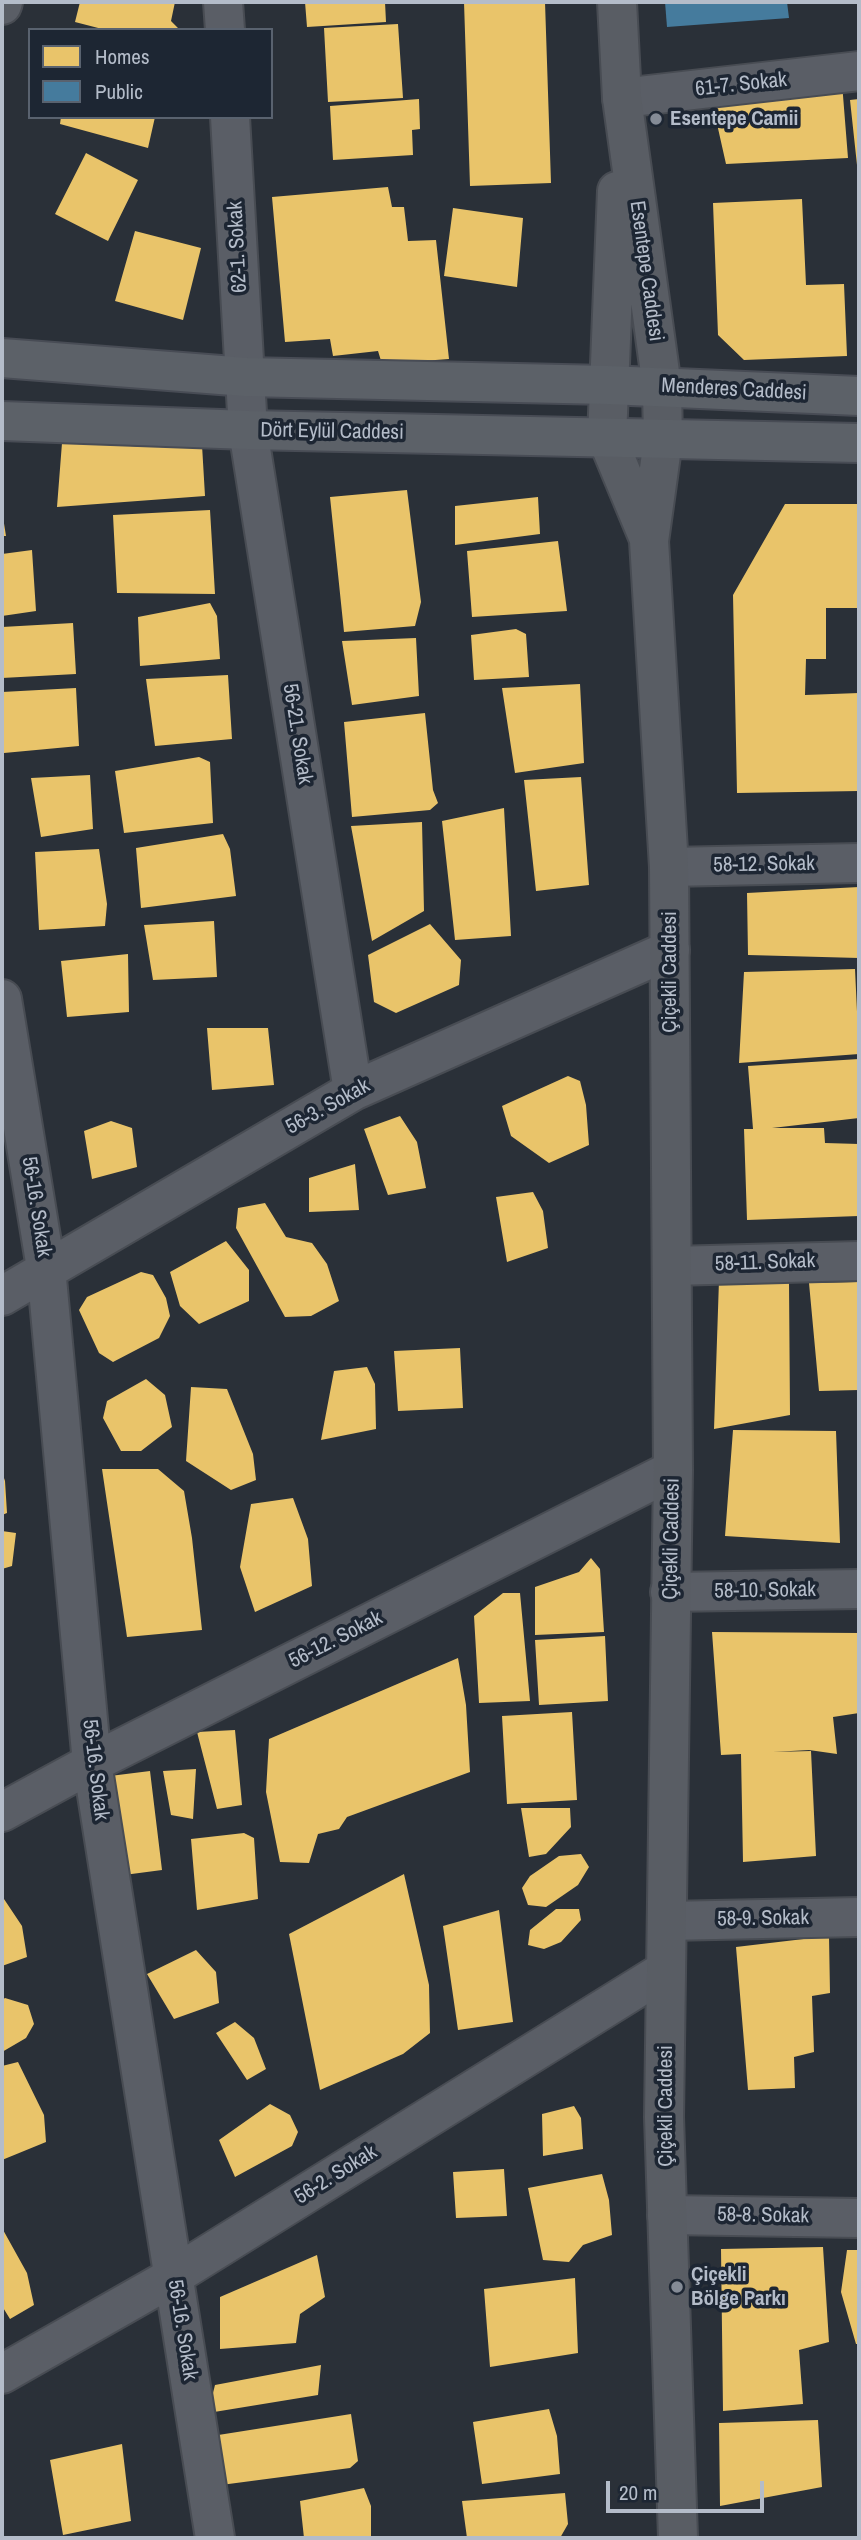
<!DOCTYPE html>
<html>
<head>
<meta charset="utf-8">
<style>
  body { margin:0 }
  #map { position:relative; width:861px; height:2540px; overflow:hidden; background:#2a3038; font-family:"Archivo Narrow",sans-serif }
  canvas { display:block }
  .frame { position:absolute; inset:0; border:4px solid #b4bcc9; pointer-events:none }
  .legend { position:absolute; left:28px; top:28px; width:245px; height:91px; box-sizing:border-box; background:#1d2633; border:2px solid #59626f; margin:0; padding:9px 12px; list-style:none; font-size:21px; color:#b4bcc9 }
  .legend li { display:flex; align-items:center; gap:14px; height:35px }
  .legend b { width:35px; border:2px solid #59626f }
  .scale { position:absolute; left:606px; top:2481px; width:158px; height:32px; box-sizing:border-box; border:4px solid #b4bcc9; border-top:0; padding-left:9px; font-size:21px; line-height:24px; white-space:nowrap; color:#b4bcc9; -webkit-text-stroke:5px #1d2633; paint-order:stroke }
</style>
</head>
<body>
<div id="map">
<canvas width="861" height="2540"></canvas>
<div class="frame"></div>
<ul class="legend">
<li><b style="height:19px;background:#e9c46a"></b>Homes</li>
<li><b style="height:19px;background:#457b9d"></b>Public</li>
</ul>
<div class="scale">20 m</div>
</div>
<script>
const g = document.querySelector('canvas').getContext('2d');
g.lineJoin = 'round';
function paint(path, color) {
  g.fillStyle = color;
  g.fill(path, 'evenodd');
}
function stroke(path, color, width, dash) {
  g.strokeStyle = color;
  g.lineWidth = width;
  g.lineCap = dash ? 'butt' : 'round';
  g.setLineDash(dash || []);
  g.stroke(path);
}
function label(font, color, halo, rows, align = 'center') {
  g.font = font + ' "Archivo Narrow",sans-serif';
  g.lineWidth = 7;
  g.setLineDash([]);
  g.textBaseline = 'middle';
  g.strokeStyle = halo;
  g.fillStyle = color;
  for (const [text, x, y, turn = 0] of rows) {
    g.save();
    g.translate(x, y);
    g.rotate((+turn || 0) * Math.PI / 180);
    g.textAlign = isNaN(turn) ? turn : align;
    if (halo) g.strokeText(text, 0, 0);
    g.fillText(text, 0, 0);
    g.restore();
  }
}
const homes = new Path2D(`
  M80 2H175L171 21 180 30H106L75 22Z
  M305 2H385L386 22 307 27Z
  M464 2H545L551 183 470 186Z
  M398 24 403 98 328 102 324 28Z
  M842 83 848 158 726 164 715 115 723 93Z
  M419 99 420 129 412 130 413 155 333 160 330 106Z
  M859 99V165H857L850 100Z
  M61 117H155L148 148 60 124Z
  M86 153 138 180 108 241 55 214Z
  M388 187 392 207H404L408 241 436 240 449 359 382 364 378 351 333 356 330 339 285 342 272 197Z
  M802 199 806 285 844 284 847 356 744 360 718 335 713 203Z
  M453 208 523 218 517 287 444 276Z
  M135 231 201 248 183 320 115 301Z
  M62 443 153 447 202 445 205 496 57 507Z
  M407 490 421 602 415 626 344 632 330 497Z
  M538 497 540 534 455 545V506Z
  M785 504H859V608H826V659H806L805 695 859 693V791L737 793 733 595Z
  M210 510 215 594 117 593 113 515Z
  M2 511 6 536H2Z
  M558 541 567 611 472 617 467 551Z
  M32 550 36 611 2 616V554Z
  M210 603 217 616 220 659 140 666 138 617Z
  M73 623 76 674 2 678V627Z
  M516 629 526 634 529 677 474 680 471 635Z
  M416 638 419 696 352 705 342 641Z
  M228 675 232 739 155 746 146 679Z
  M580 684 584 763 515 773 502 688Z
  M76 688 79 746 4 753 2 692Z
  M425 713 433 790 438 803 430 810 352 817 344 722Z
  M199 757 210 762 213 823 124 833 115 771Z
  M90 775 93 829 41 837 31 778Z
  M581 777 589 885 536 891 524 780Z
  M504 808 511 936 455 940 442 821Z
  M422 822 424 911 372 941 351 826Z
  M223 834 230 849 236 896 141 908 136 848Z
  M99 849 107 904 105 926 39 930 35 852Z
  M859 887V958L748 955 747 893Z
  M214 921 217 977 153 980 144 925Z
  M430 924 461 960 459 985 396 1013 374 1002 368 955Z
  M128 954 129 1012 67 1017 61 961Z
  M855 969 859 1054 739 1063 744 972Z
  M207 1028H268L274 1085 212 1090Z
  M859 1059V1118L772 1128H824L825 1143 859 1144V1216L747 1220 744 1129H753L748 1066Z
  M568 1076 580 1081 586 1105 589 1145 549 1163 511 1136 502 1106Z
  M400 1116 417 1142 426 1188 388 1195 364 1129Z
  M111 1121 132 1128 137 1167 92 1179 84 1131Z
  M355 1164 359 1210 309 1212V1178Z
  M533 1192 543 1211 548 1248 507 1262 496 1197Z
  M265 1203 286 1237 312 1243 327 1264 339 1301 311 1316 285 1317 236 1228 238 1208Z
  M226 1241 249 1270V1301L199 1324 180 1306 170 1272Z
  M141 1272 153 1275 166 1298 170 1316 159 1338 113 1362 99 1353 79 1310 87 1297Z
  M719 1280 789 1282 790 1415 714 1429Z
  M859 1282V1390L819 1391 809 1283Z
  M460 1348 463 1408 398 1411 394 1351Z
  M367 1367 375 1384 376 1429 321 1440 334 1371Z
  M146 1379 165 1395 172 1427 141 1451H121L103 1418 107 1401Z
  M191 1387 227 1389 253 1454 256 1480 231 1490 186 1461Z
  M733 1430 836 1431 840 1543 725 1536Z
  M102 1469H158L184 1491 192 1538 202 1630 127 1637Z
  M2 1472 5 1481 7 1513 2 1515Z
  M293 1498 308 1539 312 1586 255 1612 240 1567 251 1504Z
  M2 1531 16 1533 12 1566 2 1569Z
  M591 1558 600 1569 604 1632 535 1635V1587L579 1572Z
  M503 1593H520L530 1701 479 1703 474 1616Z
  M712 1632 859 1633V1713L833 1717 837 1754 809 1750 773 1752 811 1751 816 1856 743 1862 741 1754 721 1755Z
  M605 1636 608 1701 539 1705 535 1640Z
  M458 1658 466 1705 470 1772 347 1817 339 1829 318 1834 309 1863 280 1862 266 1792 269 1739Z
  M572 1712 577 1800 507 1804 502 1716Z
  M235 1730 242 1805 217 1809 197 1732Z
  M196 1769 193 1819 171 1815 163 1771Z
  M150 1771 162 1870 124 1875 110 1776Z
  M521 1808H570L571 1827 546 1854 529 1857Z
  M244 1833 254 1838 258 1899 197 1910 191 1839Z
  M581 1854 589 1867 578 1885 546 1907 528 1905 522 1888 530 1876 559 1856Z
  M404 1874 429 1985 430 2033 403 2054 320 2090 289 1934Z
  M2 1896 22 1926 27 1957 2 1966Z
  M556 1909H579L581 1920 561 1942 544 1949 528 1945 530 1930Z
  M499 1910 513 2022 458 2030 443 1926Z
  M829 1936 830 1993 812 1996 814 2052 794 2057 795 2088 748 2090 736 1947Z
  M196 1950 216 1972 219 2003 174 2019 147 1974Z
  M5 1998 28 2005 34 2024 26 2038 2 2052V2000Z
  M235 2022 254 2038 266 2069 247 2080 216 2033Z
  M18 2062 44 2115 46 2142 2 2160V2066Z
  M270 2104 290 2115 298 2132 292 2146 235 2177 219 2140Z
  M574 2106 581 2118 583 2149 543 2156 542 2114Z
  M504 2169 507 2216 456 2218 453 2172Z
  M602 2174 609 2200 612 2235 583 2245 569 2262 543 2260 528 2188Z
  M2 2228 27 2273 34 2305 10 2319 2 2306Z
  M823 2247 829 2342 799 2350 803 2404 723 2411 721 2249Z
  M847 2250H859V2344H856L841 2292Z
  M317 2255 325 2297 300 2314 296 2343 220 2349V2297Z
  M575 2278 578 2353 490 2367 484 2289Z
  M321 2365 318 2395 208 2413 215 2385Z
  M549 2409 557 2436 560 2474 482 2484 473 2422Z
  M351 2414 358 2461 350 2468 221 2485 212 2436Z
  M818 2420 822 2487 720 2506 719 2423Z
  M122 2444 131 2521 63 2535 50 2460Z
  M364 2488 371 2506V2538H304L300 2501Z
  M565 2493 568 2524 560 2538H467L462 2501Z`);
const public = new Path2D(`
  M665 2H787L789 18 667 27Z`);
const street = new Path2D(`
  M223 2 225 30
  M2 5 3 2
  M622 98 859 71
  M230 117 248 430 353 1091
  M669 867 859 863
  M2 999 46 1268 92 1763 215 2538
  M672 1266 859 1261
  M2 1296 353 1091 670 950
  M670 1592 859 1589
  M2 1812 92 1763 673 1470
  M667 1921 859 1917
  M667 2215 859 2218
  M2 2374 162 2283 666 1970`);
const secondary = new Path2D(`
  M617 2 622 98 662 387 663 440 649 541 669 867 673 1470 664 2117 678 2538
  M617 191 607 438 649 539`);
const primary = new Path2D(`
  M2 358 246 377 608 385 859 396
  M2 421 248 430 859 443`);
const markers = [
  [656,119,7,"#848b96"],
  [677,2287,7,"#848b96"]
];
const streetNames = [
  ["61-7. Sokak",741,85,-6],
  ["62-1. Sokak",238,247,-93],
  ["Esentepe Caddesi",646,271,82],
  ["Menderes Caddesi",734,390,3],
  ["Dört Eylül Caddesi",332,432,1],
  ["56-21. Sokak",297,734,81],
  ["58-12. Sokak",764,865,-1],
  ["Çiçekli Caddesi",670,972,-90],
  ["56-3. Sokak",328,1107,-29],
  ["56-16. Sokak",36,1207,81],
  ["58-11. Sokak",765,1263,-2],
  ["Çiçekli Caddesi",672,1539,-89],
  ["58-10. Sokak",765,1591,-1],
  ["56-12. Sokak",336,1640,-27],
  ["56-16. Sokak",95,1770,83],
  ["58-9. Sokak",763,1919,-1],
  ["Çiçekli Caddesi",666,2106,-90],
  ["56-2. Sokak",336,2175,-32],
  ["58-8. Sokak",763,2216,1],
  ["56-16. Sokak",182,2330,81]
];
const poiNames = [
  ["Esentepe Camii",670,119],
  ["Çiçekli",691,2275],
  ["Bölge Parkı",691,2299]
];
paint(homes, '#e9c46a');
paint(public, '#457b9d');
stroke(street, '#484c53', 42);
stroke(secondary, '#484c53', 42);
stroke(primary, '#484c55', 42);
stroke(street, '#5a5e66', 38);
stroke(secondary, '#595d64', 38);
stroke(primary, '#5c6168', 38);
for (const [x, y, r, color] of markers) {
  const dot = new Path2D();
  dot.arc(x, y, r, 0, 2 * Math.PI);
  g.fillStyle = color;
  g.fill(dot);
  stroke(dot, '#1d2633', 2.5);
}
label('21px', '#b4bcc9', '#1d2633', streetNames);
label('bold 21px', '#b4bcc9', '#1d2633', poiNames, 'left');
</script>
</body>
</html>
